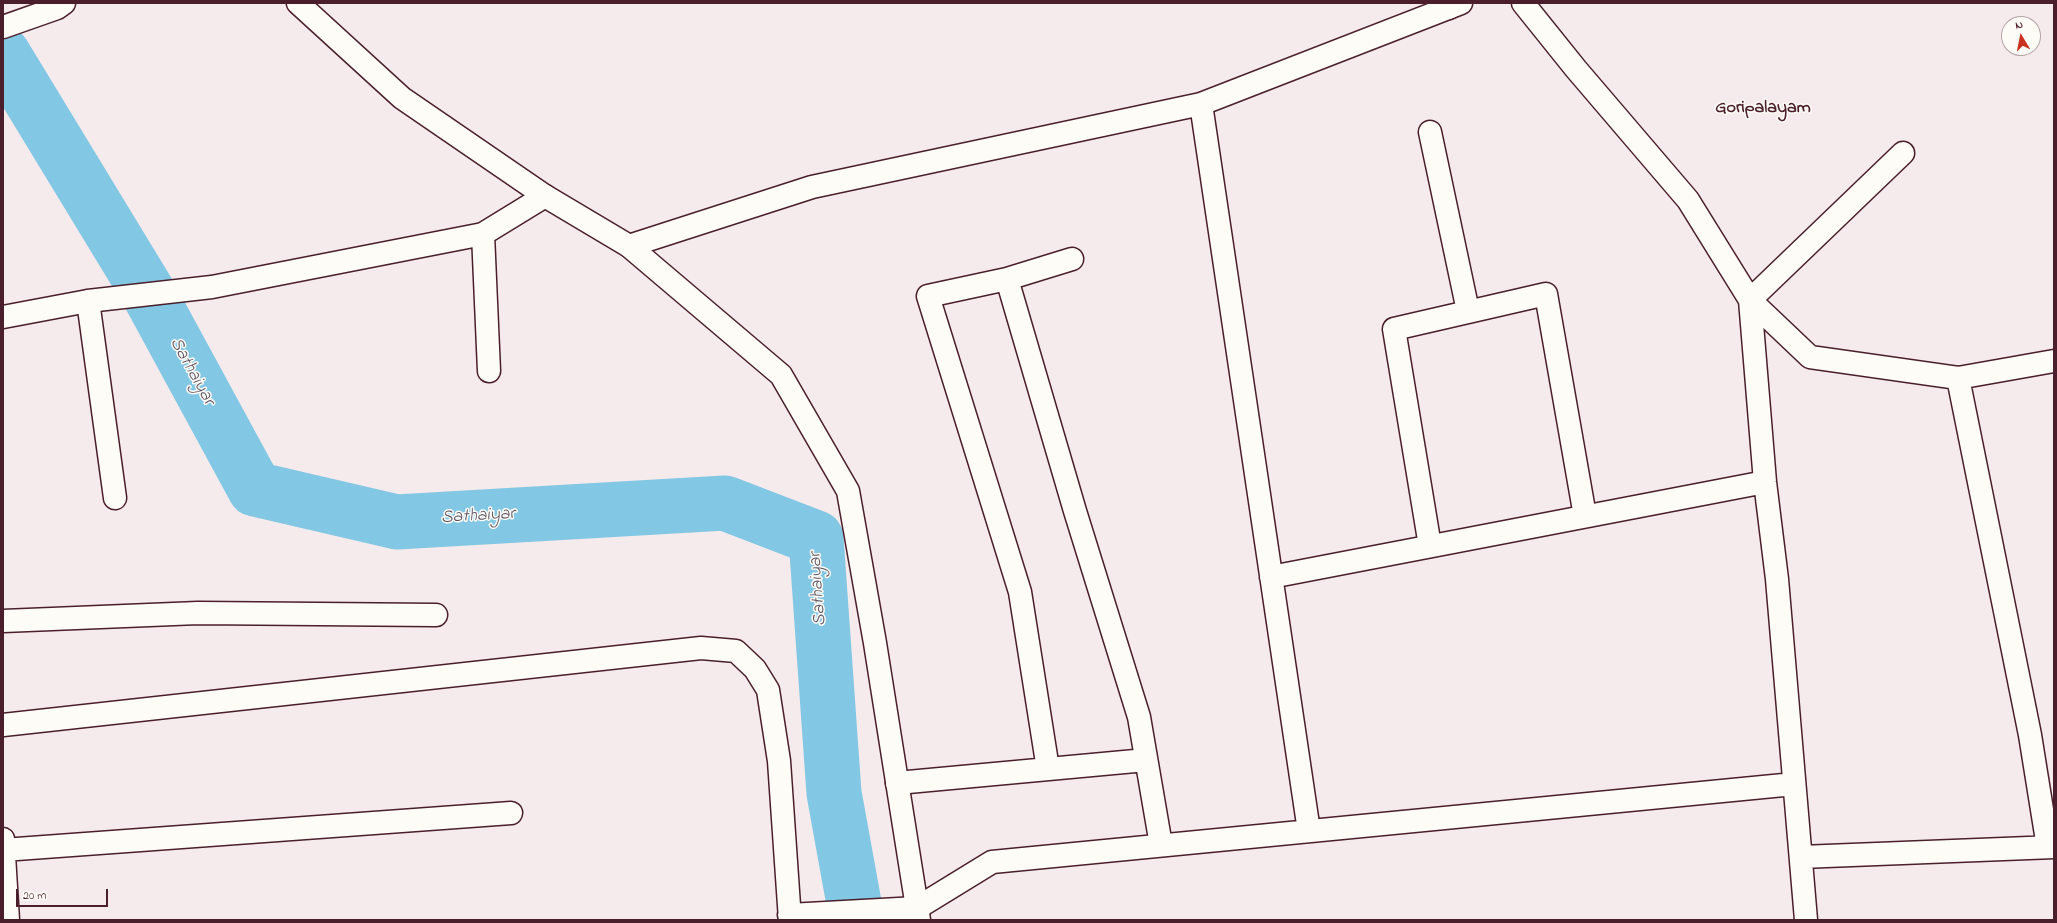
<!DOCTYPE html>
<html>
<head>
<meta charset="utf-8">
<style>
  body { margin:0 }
  #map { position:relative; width:2057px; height:923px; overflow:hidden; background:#f5eaec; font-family:"Indie Flower",sans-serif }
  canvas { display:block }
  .frame { position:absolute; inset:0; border:4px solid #4a1f2b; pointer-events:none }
  .north { position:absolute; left:2001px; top:16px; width:40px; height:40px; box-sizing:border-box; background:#fdfcf7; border:1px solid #b5a4a5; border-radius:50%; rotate:350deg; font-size:11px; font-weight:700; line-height:16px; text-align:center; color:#4a1f2b }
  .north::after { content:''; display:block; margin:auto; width:14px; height:18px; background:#c8321e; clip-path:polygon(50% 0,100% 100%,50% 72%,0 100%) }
  .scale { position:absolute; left:16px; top:889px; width:92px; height:18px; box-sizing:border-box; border:2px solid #4a1f2b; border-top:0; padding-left:5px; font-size:12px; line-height:14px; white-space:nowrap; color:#4a1f2b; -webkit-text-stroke:3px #fdfcf7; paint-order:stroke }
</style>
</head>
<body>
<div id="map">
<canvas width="2057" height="923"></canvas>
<div class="frame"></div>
<div class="north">N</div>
<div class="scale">20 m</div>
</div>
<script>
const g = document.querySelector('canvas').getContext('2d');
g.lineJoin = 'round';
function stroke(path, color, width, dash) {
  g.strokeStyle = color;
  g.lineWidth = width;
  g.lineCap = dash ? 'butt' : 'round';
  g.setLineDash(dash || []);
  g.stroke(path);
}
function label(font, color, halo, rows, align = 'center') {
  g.font = font + ' "Indie Flower",sans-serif';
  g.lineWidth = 3;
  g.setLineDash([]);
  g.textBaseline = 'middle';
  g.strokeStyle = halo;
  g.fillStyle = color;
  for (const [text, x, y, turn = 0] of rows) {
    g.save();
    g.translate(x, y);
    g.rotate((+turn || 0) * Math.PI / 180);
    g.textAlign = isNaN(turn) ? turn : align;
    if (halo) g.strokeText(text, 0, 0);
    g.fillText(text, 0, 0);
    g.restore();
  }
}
const river = new Path2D(`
  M3 54 149 294 255 489 397 522 725 503 816 538 834 793 857 920`);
const minor = new Path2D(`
  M1523 3 1576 69 1688 200 1750 300 1810 357 1958 378 2054 361
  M1201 104 1309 831
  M1430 132 1468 311
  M483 234 489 371
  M629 246 812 187 1201 104 1461 3
  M1007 279 1075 511 1139 717 1161 845
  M1750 300 1765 482 1777 579 1806 920
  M1750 300 1903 153
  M88 301 115 498
  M3 317 88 301 212 287 483 234 545 196
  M1958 378 2030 735 2048 847
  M1430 546 1394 329 1546 294 1585 516
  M1271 577 1765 482
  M3 621 198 613 436 615
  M3 725 701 648 736 651 755 669 768 690 779 761 790 920
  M1048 769 1020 592 928 296 1007 279 1072 259
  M897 783 1146 760
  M3 839 8 920
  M3 850 511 813
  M1801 857 2054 847
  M789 915 917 908 992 862 1794 784`);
const tertiary = new Path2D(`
  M298 3 402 98 545 196 629 246 781 375 848 491 875 643 919 920
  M3 27 57 8 64 3`);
const secondary = new Path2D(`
  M1445 3 1449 8`);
const neighbourhoodNames = [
  ["Goripalayam",1763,109]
];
const waterNames = [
  ["Sathaiyar",191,372,61],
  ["Sathaiyar",478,517,-3],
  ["Sathaiyar",819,589,-94]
];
stroke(river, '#82c7e3', 55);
stroke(minor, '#4a1f2b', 25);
stroke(tertiary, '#4a1f2b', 25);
stroke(secondary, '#4a1f2b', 25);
stroke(minor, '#fdfcf7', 22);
stroke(tertiary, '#fdfcf7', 22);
stroke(secondary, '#fdfcf7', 22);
label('bold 18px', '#4a1f2b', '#fdfcf7', neighbourhoodNames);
label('italic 18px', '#5b5162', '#fdfcf7', waterNames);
</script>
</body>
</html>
